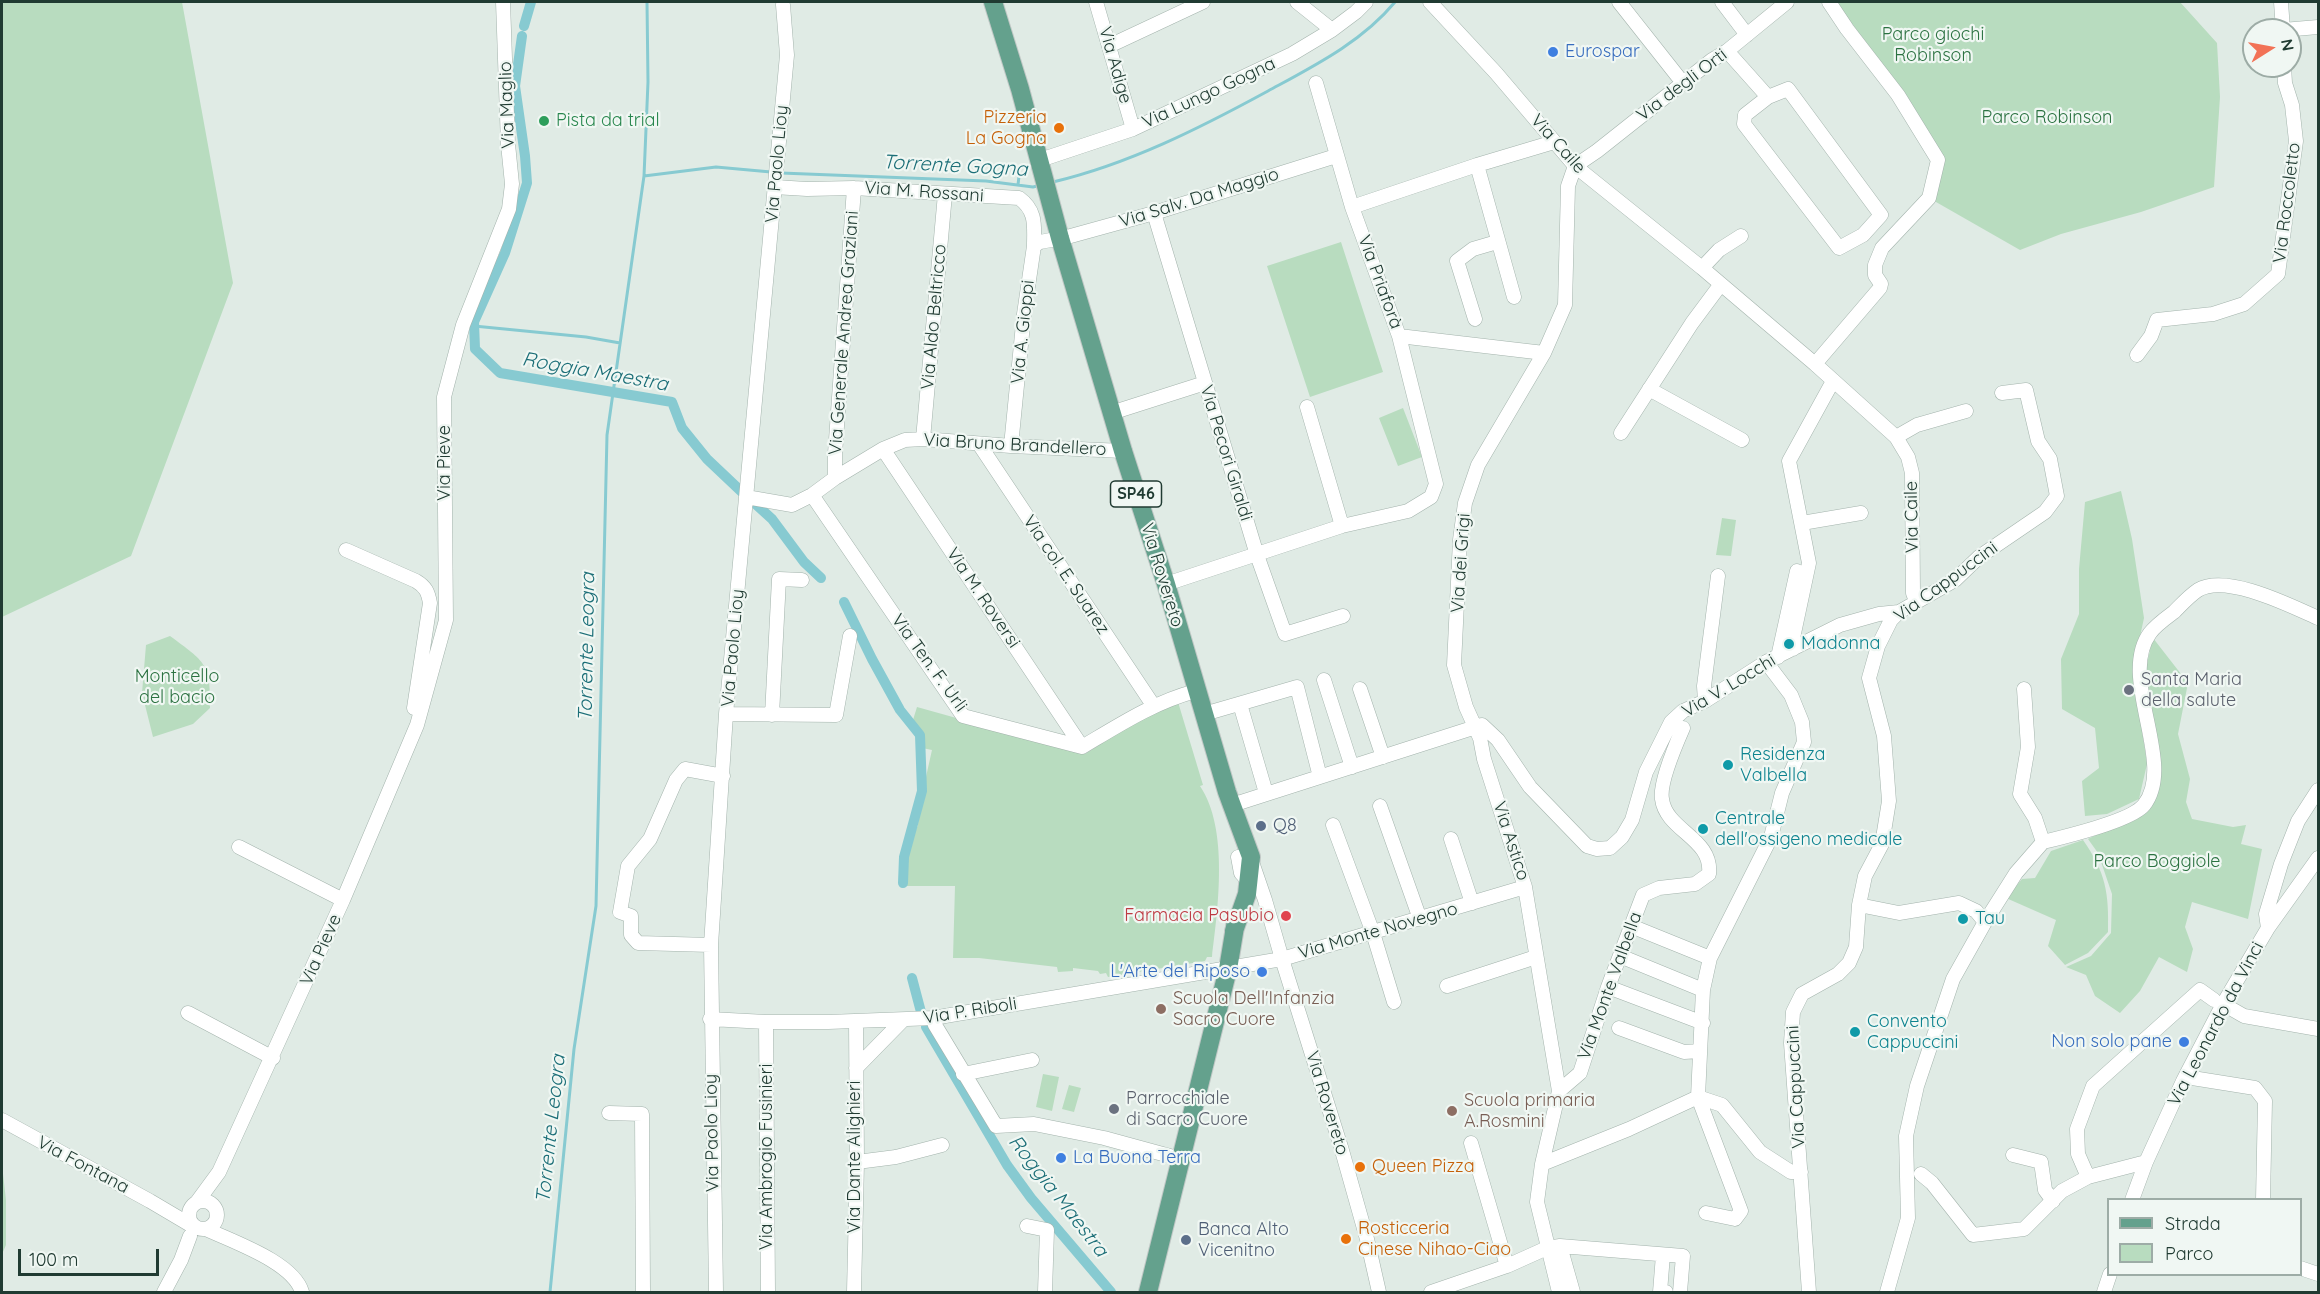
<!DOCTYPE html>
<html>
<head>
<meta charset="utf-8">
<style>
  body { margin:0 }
  #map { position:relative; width:2320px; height:1294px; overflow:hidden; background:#e0ebe5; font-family:Quicksand,sans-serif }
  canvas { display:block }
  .frame { position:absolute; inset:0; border:3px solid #203b32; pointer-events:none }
  .legend { position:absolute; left:2107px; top:1198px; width:195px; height:78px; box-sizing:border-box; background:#f0f7f3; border:2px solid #9daca6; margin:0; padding:8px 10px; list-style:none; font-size:18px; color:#203b32 }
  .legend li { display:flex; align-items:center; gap:12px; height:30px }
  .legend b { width:30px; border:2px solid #9daca6 }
  .north { position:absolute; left:2242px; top:18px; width:60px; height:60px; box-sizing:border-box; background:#f0f7f3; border:2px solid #9daca6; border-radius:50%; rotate:79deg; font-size:16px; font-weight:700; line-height:24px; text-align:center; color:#203b32 }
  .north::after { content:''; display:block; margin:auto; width:21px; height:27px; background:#f27256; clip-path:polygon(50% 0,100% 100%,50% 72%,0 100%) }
  .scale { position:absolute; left:18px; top:1249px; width:141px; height:27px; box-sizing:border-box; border:3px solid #203b32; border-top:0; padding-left:8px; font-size:18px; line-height:21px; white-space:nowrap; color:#203b32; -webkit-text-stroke:4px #f0f7f3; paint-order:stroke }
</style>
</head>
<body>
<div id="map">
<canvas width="2320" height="1294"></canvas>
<div class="frame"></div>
<ul class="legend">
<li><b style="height:8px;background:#64a18d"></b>Strada</li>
<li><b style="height:16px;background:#b8dcbf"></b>Parco</li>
</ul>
<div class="north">N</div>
<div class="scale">100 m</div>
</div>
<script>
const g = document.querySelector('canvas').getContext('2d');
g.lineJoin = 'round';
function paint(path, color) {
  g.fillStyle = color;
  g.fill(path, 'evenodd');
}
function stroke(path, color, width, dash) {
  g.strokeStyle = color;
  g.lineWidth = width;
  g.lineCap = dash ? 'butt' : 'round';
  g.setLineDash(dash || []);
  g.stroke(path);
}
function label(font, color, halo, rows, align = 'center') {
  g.font = font + ' Quicksand,sans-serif';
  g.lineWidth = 4.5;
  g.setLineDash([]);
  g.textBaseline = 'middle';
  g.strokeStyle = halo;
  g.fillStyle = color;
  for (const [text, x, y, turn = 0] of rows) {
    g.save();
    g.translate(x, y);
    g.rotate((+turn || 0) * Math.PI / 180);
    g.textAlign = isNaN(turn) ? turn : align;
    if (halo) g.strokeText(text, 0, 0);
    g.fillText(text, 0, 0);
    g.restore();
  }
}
const green = new Path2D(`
  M2 2H182L233 283 131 556 2 617Z
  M1833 2H2180L2217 43 2220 97 2214 187 2141 212 2061 234 2020 250 1929 198 1938 160 1902 93 1853 25Z
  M1341 242 1383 372 1310 397 1267 266Z
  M1403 408 1422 457 1398 466 1379 418Z
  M2121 491 2132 539 2144 618 2133 669 2147 764 2139 799 2107 814 2085 816 2082 781 2099 768 2095 728 2062 709 2061 659 2079 614V569L2085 502Z
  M1722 518 1736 520 1731 556 1716 555Z
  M170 636C205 662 211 663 210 708L193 724 153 737 142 693 146 645Z
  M2153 638 2188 683 2178 734 2190 779 2186 802 2192 819 2233 827 2246 825 2241 844 2262 849 2248 919 2192 902 2185 927 2193 949 2187 972 2159 957 2140 991 2120 1013 2095 996 2086 975 2066 967 2091 956 2111 933 2112 894 2098 853 2088 839C2099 833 2143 814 2149 806 2174 774 2149 724 2146 689 2144 671 2149 655 2153 638Z
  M1178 702 1203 785 1200 786C1229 829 1218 908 1212 957H1207L1205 961 1108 977 1106 973 1100 974 1098 971 1073 968V971L1058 972 1057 967 979 958H953L955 886H903L907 851 918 825 919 808 932 750 922 748 913 720 917 707 1085 754 1159 706Z
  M2083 840C2106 873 2109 893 2108 932L2088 953 2065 965 2048 946 2056 920 2006 898 2022 879 2035 878 2051 851Z
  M1043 1074 1059 1077 1052 1111 1036 1107Z
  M1069 1085 1081 1088 1074 1112 1062 1109Z
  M2 1165 6 1200V1245L2 1254Z`);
const stream = new Path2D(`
  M781 173 986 181 1033 187 1041 185
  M644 176 716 167 771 172
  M1053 182C1129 164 1200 128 1268 91 1314 66 1362 42 1395 2
  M1018 185 1019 176
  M474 326 586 337 620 343
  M550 1292 574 1049 596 906 607 435 644 176 648 82 647 2`);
const canal = new Path2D(`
  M524 26 531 2
  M522 36 515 86 525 156 527 183 505 253 474 322 475 349 500 373 672 402 682 428 707 459 744 494
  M750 499 772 519 804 562 821 578
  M844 602 872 659 900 710 920 735 922 791 904 857 903 883
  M912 978 921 1012
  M926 1027 1007 1165 1031 1198 1111 1292`);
const minor = new Path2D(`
  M1096 2 1133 129
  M1297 2 1332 30
  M1430 2 1496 73 1575 166 1702 268 1815 364 1896 437 1908 457 1912 473 1913 593 1916 601
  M1619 2 1683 83
  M1722 2 1747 35
  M2281 2 2283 30
  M2283 30 2318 27
  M1109 46 1203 2
  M1727 51 1768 97 1745 115 1744 124 1839 248 1863 235 1881 215 1788 89 1768 97
  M1040 160 1133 129 1292 54 1332 30 1356 12 1366 2
  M1477 165 1514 297
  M774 187 807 189 854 188 1019 198C1037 211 1034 226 1034 246
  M1352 207 1477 165 1554 142
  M1154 213 1257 555 1285 634 1343 616
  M1702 268 1719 250 1741 236
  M1475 319 1457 261 1473 249 1497 242
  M1399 336 1544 353
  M2137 355 2151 336 2157 320 2213 314 2244 304 2278 274 2296 141 2292 105 2285 83 2284 66
  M1815 364 1880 288 1881 284 1875 275V265L1882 248 1929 198 1938 160 1898 95 1847 29 1829 2
  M1649 389 1742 440
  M1307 407 1342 526
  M1111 413 1205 383
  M1621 433 1692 323 1721 284
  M1896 437 1917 425 1966 411
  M923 439 945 194
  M979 444 1153 705
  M1011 446 1024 314 1034 246 1040 242 1067 237 1154 213 1336 156
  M883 449 1082 747
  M835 478V454L854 188
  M812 495 963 716 1082 747C1119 725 1154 702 1196 691
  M746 497 792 505 812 495 835 478 883 449 905 440 923 439 1011 446 1123 451
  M1802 523 1861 513
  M346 550 416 581C426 587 428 592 430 603L414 708
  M1166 584 1342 526 1408 511 1431 497 1436 484 1399 336 1352 207 1316 83
  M1793 649V638L1809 563 1789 461 1833 381
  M1778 657 1797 571
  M1324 680 1352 767
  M1360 689 1383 757
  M1705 701 1704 686 1718 576
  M1240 704 1266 793
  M726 714 836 715 850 636
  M1204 714 1297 687 1320 777
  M772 715 779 579 802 580
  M1232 805 1482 725 1498 740 1530 787 1587 846 1597 849 1610 848 1622 837 1632 820 1646 772 1671 722 1683 711 1705 701 1766 662 1840 625 1879 614 1899 612
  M1380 806 1420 919
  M1333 825 1373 933 1394 1002
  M1451 839 1472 903
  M2043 842C2064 837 2131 821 2144 805 2177 763 2117 678 2150 633 2156 625 2166 618 2174 612 2181 605 2189 596 2198 590 2226 573 2291 606 2318 618
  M239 847 343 900
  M1238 857 1241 873 1250 883
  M1253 865 1265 900 1282 959 1341 1147 1367 1239 1379 1292
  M1859 905 1899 913 1959 903 1976 911 1985 922
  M1631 926 1710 958
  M2268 928 2266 914 2281 864 2298 821 2318 790
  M711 945 638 943 631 935V916L620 912 628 866 650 839 676 780 685 769 723 776
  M1620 956 1703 990
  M1447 986 1536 957
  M1608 987 1703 1023
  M2223 1004 2244 1016 2318 1029
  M188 1013 273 1058
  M933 1018 935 1025 996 1126 1034 1124 1104 1138 1181 1159
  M710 1019 766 1022H828L933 1018 1282 959 1525 887
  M766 1022 768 1292
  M1619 1028 1684 1052 1700 1051
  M856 1068 903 1020
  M963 1074 1032 1060
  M2186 1077 2255 1088 2265 1101 2263 1200
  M1559 1091 1580 1073 1608 987 1643 895 1659 888 1695 884 1709 874C1713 838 1666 831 1662 799 1659 783 1676 744 1683 728
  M609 1113 642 1114 643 1292
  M2 1120 150 1201 194 1227
  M1471 1143 1507 1266
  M2013 1155 2041 1162 2045 1190 2053 1201
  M857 1162 896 1157 942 1145
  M1542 1164 1559 1091 1525 887 1484 759 1480 738 1466 707 1454 665 1460 540 1465 503 1478 465 1544 353 1565 305 1568 186 1575 166 1597 151 1712 60 1727 51 1787 2
  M1921 1174 1932 1183 1973 1235 2024 1229 2062 1191 2088 1177 2146 1162
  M2088 1177 2078 1154 2077 1129 2093 1086 2200 990 2214 1000
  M2132 1200 2146 1162 2183 1081 2223 1004 2268 928 2318 858
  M189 1215a14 14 0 1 1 28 0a14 14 0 1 1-28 0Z
  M197 1202 219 1172 343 900 417 725 446 620 444 397 463 325 509 209 512 184 508 144 503 2
  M1706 1213 1735 1219 1741 1211 1698 1097 1703 990 1710 958 1771 837 1782 793 1804 742 1802 722 1791 695 1766 662
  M1027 1226 1047 1230 1045 1292
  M206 1229C233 1242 293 1262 302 1292
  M1560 1246 1573 1292
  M1663 1255 1660 1292H1666
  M2300 1268 2318 1274
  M164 1292 181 1260 190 1236
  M716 1292 711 945 726 714 787 55 783 5
  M854 1292 857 1162 856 1021
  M1431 1292 1507 1266 1547 1248 1560 1246 1683 1256 1680 1292
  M1559 1292 1537 1202 1542 1164 1629 1129 1698 1097 1722 1105 1760 1152 1791 1172H1801
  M1809 1292 1791 1043 1793 1012 1802 994 1838 974 1849 963 1856 947 1859 905 1865 876 1882 844 1889 801 1884 736 1869 678 1878 646 1891 620 1899 612 1955 580 1979 557 2045 512 2057 496 2050 459 2038 441 2026 390 2002 393
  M1887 1292 1908 1218 1906 1136 1917 1086 1953 979 1985 922 2016 873 2043 842 2035 818 2020 794 2028 747 2024 689
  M2104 1292 2110 1274`);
const major = new Path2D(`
  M993 2 1020 89 1060 238 1123 451 1166 584 1227 792 1251 857 1247 894 1234 931
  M1148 1292 1228 969 1236 921`);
const markers = [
  [1553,52,6,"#3f7fe0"],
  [544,121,6,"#2e9e5b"],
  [1059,128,6,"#e8710a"],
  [1789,644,6,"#0f9aa8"],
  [2129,690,6,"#6b7280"],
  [1728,765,6,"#0f9aa8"],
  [1261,826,6,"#5c6f8a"],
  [1703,829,6,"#0f9aa8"],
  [1286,916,6,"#e0444e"],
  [1963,919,6,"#0f9aa8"],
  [1262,972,6,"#3f7fe0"],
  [1161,1009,6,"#8d6e63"],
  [1855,1032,6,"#0f9aa8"],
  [2184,1042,6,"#3f7fe0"],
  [1114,1109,6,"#6b7280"],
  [1452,1111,6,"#8d6e63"],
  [1061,1158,6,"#3f7fe0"],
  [1360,1167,6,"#e8710a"],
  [1346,1239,6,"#e8710a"],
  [1186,1240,6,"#5c6f8a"]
];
const shields = [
  [1136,494,51]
];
const shieldNames = [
  ["SP46",1136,494]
];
const parkNames = [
  ["Parco giochi",1933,35],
  ["Robinson",1933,56],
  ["Parco Robinson",2047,118],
  ["Monticello",177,677],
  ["del bacio",177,698],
  ["Parco Boggiole",2157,862]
];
const shopNames = [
  ["Eurospar",1565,52],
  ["L'Arte del Riposo",1250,972,"right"],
  ["Non solo pane",2172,1042,"right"],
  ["La Buona Terra",1073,1158]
];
const streetNames = [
  ["Via Adige",1115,65,74],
  ["Via degli Orti",1682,85,-37],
  ["Via Lungo Gogna",1209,93,-25],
  ["Via Maglio",507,105,-92],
  ["Via Caile",1558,144,48],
  ["Via Paolo Lioy",777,164,-85],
  ["Via M. Rossani",924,192,4],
  ["Via Salv. Da Maggio",1199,198,-17],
  ["Via Roccoletto",2287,203,-83],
  ["Via Priaforà",1380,282,70],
  ["Via Aldo Beltricco",934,317,-85],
  ["Via A. Gioppi",1023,332,-84],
  ["Via Generale Andrea Graziani",844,333,-86],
  ["Via Bruno Brandellero",1015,445,3],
  ["Via Pecori Giraldi",1226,453,73],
  ["Via Pieve",445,463,-90],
  ["Via Caile",1912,517,-91],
  ["Via dei Grigi",1461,563,-86],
  ["Via col. E. Suarez",1066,575,56],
  ["Via Rovereto",1162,575,73],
  ["Via Cappuccini",1946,582,-36],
  ["Via M. Roversi",983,598,56],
  ["Via Paolo Lioy",733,648,-85],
  ["Via Ten. F. Urli",929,663,54],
  ["Via V. Locchi",1729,686,-31],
  ["Via Astico",1511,841,72],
  ["Via Monte Novegno",1378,931,-16],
  ["Via Pieve",321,950,-66],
  ["Via Monte Valbella",1610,986,-70],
  ["Via P. Riboli",970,1011,-9],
  ["Via Leonardo da Vinci",2216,1024,-62],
  ["Via Cappuccini",1796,1087,-93],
  ["Via Rovereto",1327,1103,73],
  ["Via Paolo Lioy",712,1133,-91],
  ["Via Ambrogio Fusinieri",767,1157,-90],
  ["Via Dante Alighieri",855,1157,-90],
  ["Via Fontana",83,1165,28]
];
const foodNames = [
  ["Pizzeria",1047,118,"right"],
  ["La Gogna",1047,139,"right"],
  ["Queen Pizza",1372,1167],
  ["Rosticceria",1358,1229],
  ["Cinese Nihao-Ciao",1358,1250]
];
const leisureNames = [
  ["Pista da trial",556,121]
];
const cultureNames = [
  ["Madonna",1801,644],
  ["Residenza",1740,755],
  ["Valbella",1740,776],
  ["Centrale",1715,819],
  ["dell'ossigeno medicale",1715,840],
  ["Tau",1975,919],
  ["Convento",1867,1022],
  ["Cappuccini",1867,1043]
];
const worshipNames = [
  ["Santa Maria",2141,680],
  ["della salute",2141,701],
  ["Parrocchiale",1126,1099],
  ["di Sacro Cuore",1126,1120]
];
const serviceNames = [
  ["Q8",1273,826],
  ["Banca Alto",1198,1230],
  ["Vicenitno",1198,1251]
];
const healthNames = [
  ["Farmacia Pasubio",1274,916]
];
const educationNames = [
  ["Scuola Dell'Infanzia",1173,999],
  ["Sacro Cuore",1173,1020],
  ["Scuola primaria",1464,1101],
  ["A.Rosmini",1464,1122]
];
const waterNames = [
  ["Torrente Gogna",955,166,3],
  ["Roggia Maestra",595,372,10],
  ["Torrente Leogra",587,647,-89],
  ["Torrente Leogra",551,1129,-84],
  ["Roggia Maestra",1058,1196,52]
];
paint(green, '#b8dcbf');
stroke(stream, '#87cad1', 3);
stroke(canal, '#87cad1', 10);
stroke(minor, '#a3b3ac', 15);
stroke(major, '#c1c8c6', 20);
stroke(minor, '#fff', 14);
stroke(major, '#64a18d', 18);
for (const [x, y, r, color] of markers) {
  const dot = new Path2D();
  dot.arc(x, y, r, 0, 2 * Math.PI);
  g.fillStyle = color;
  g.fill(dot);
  stroke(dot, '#f0f7f3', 2);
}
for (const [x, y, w] of shields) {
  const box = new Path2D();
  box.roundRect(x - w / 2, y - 13, w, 26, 4.5);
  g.fillStyle = '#f0f7f3';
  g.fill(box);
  stroke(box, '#203b32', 1.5);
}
label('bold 16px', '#203b32', null, shieldNames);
label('18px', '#2b7241', '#f0f7f3', parkNames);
label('18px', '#366cbe', '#f0f7f3', shopNames, 'left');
label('18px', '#203b32', '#f0f7f3', streetNames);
label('18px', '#c56008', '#f0f7f3', foodNames, 'left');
label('18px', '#27864d', '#f0f7f3', leisureNames, 'left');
label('18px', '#0d838f', '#f0f7f3', cultureNames, 'left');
label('18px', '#5b616d', '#f0f7f3', worshipNames, 'left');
label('18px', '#4e5e75', '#f0f7f3', serviceNames, 'left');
label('18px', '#be3a42', '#f0f7f3', healthNames, 'right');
label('18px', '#785e54', '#f0f7f3', educationNames, 'left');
label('italic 20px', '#1b6e77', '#f0f7f3', waterNames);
</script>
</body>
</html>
